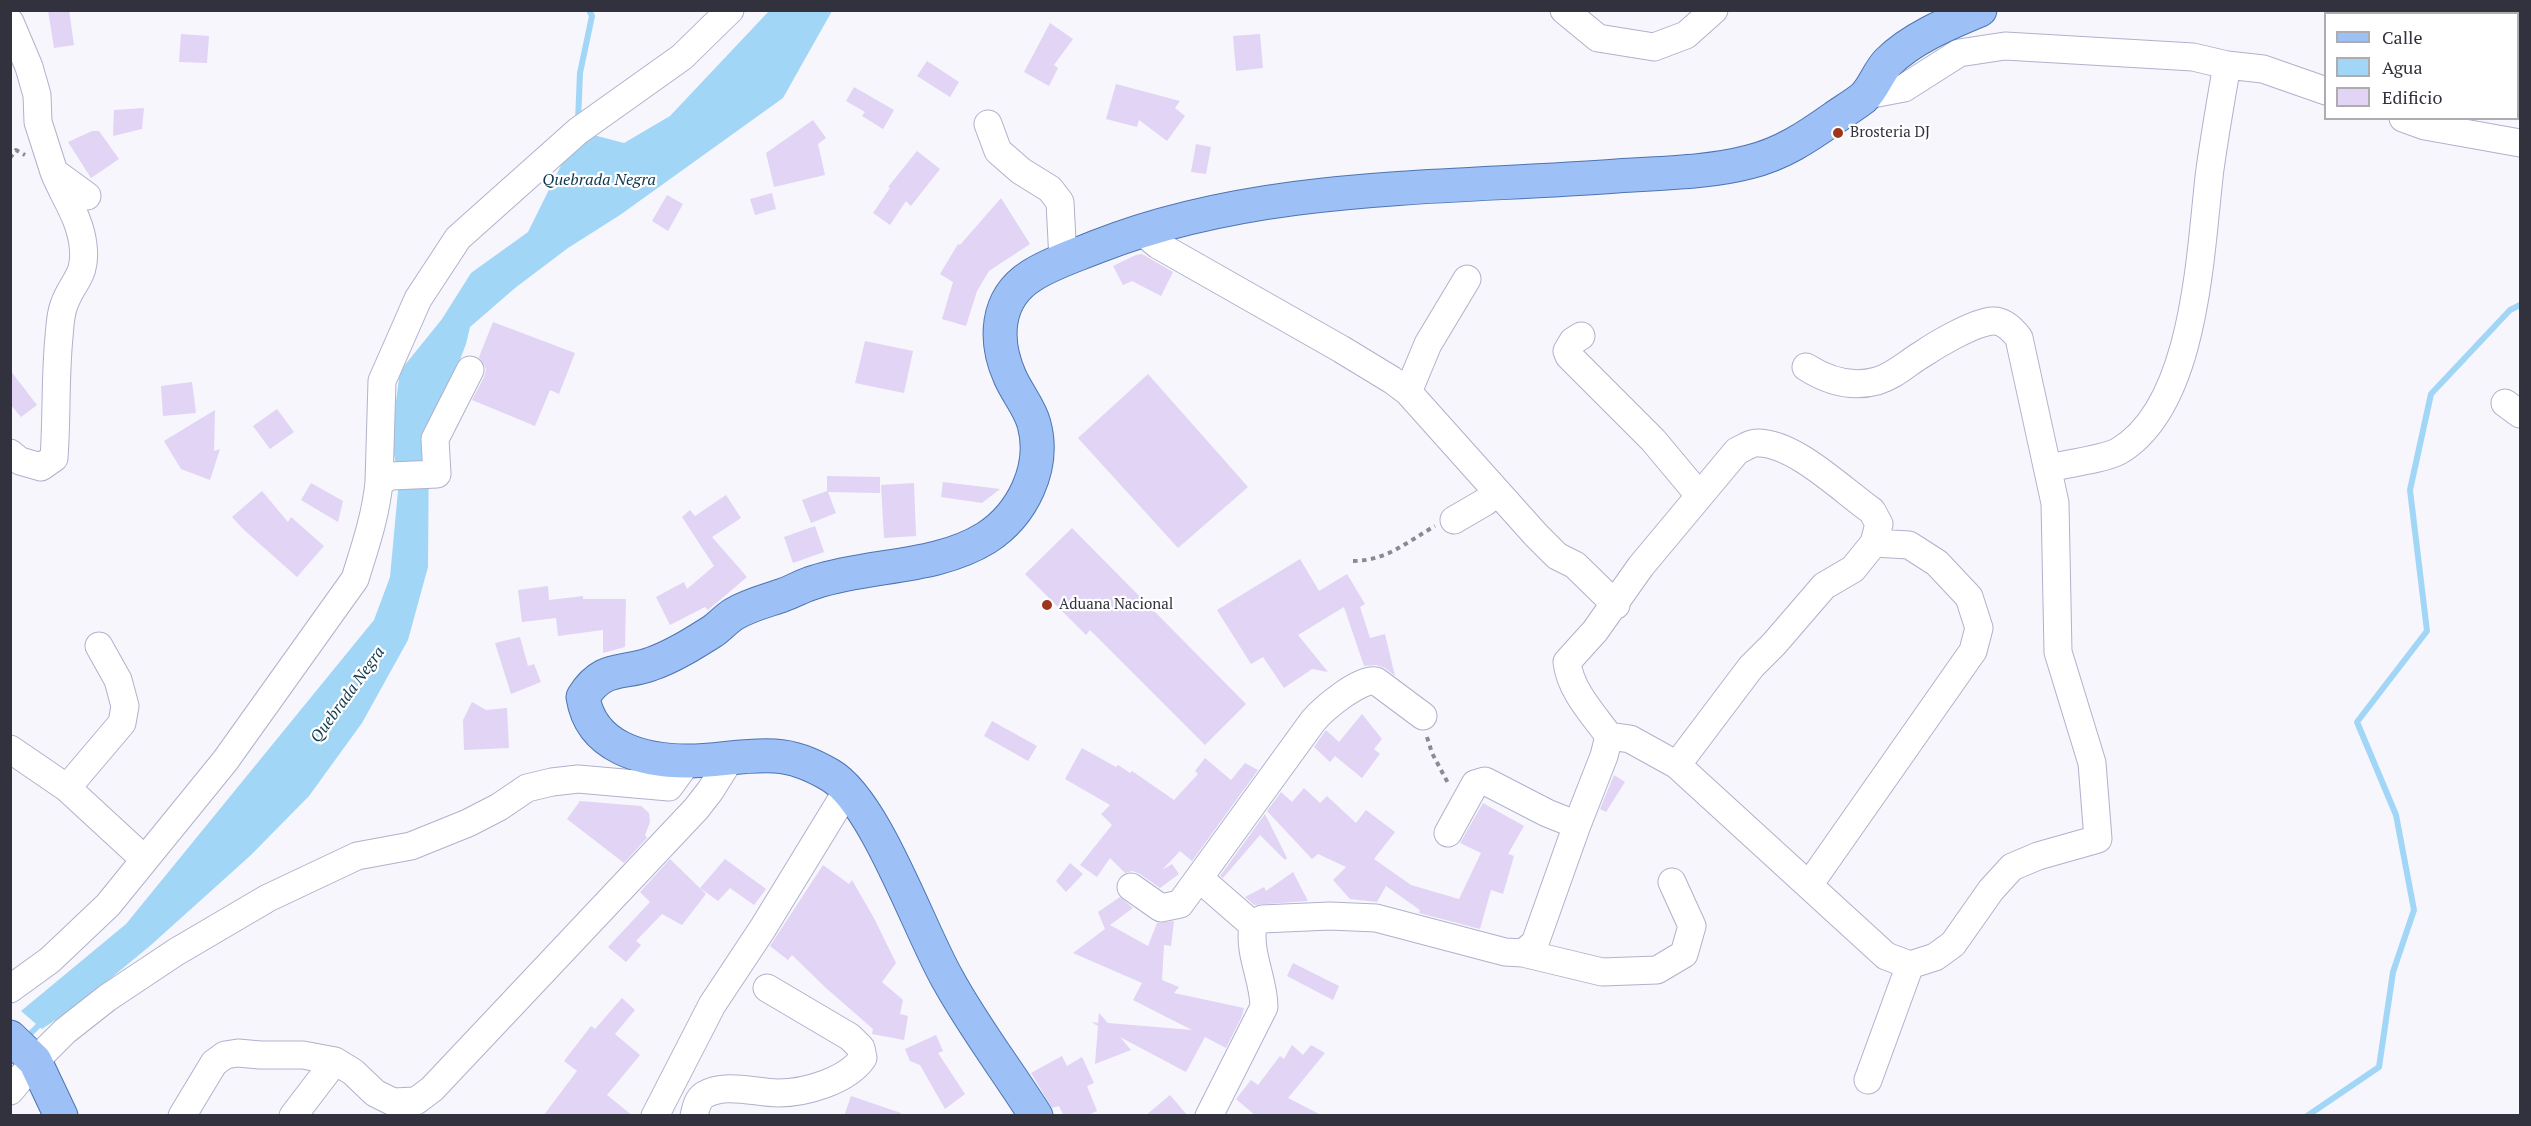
<!DOCTYPE html>
<html>
<head>
<meta charset="utf-8">
<style>
  body { margin:0 }
  #map { position:relative; width:2531px; height:1126px; overflow:hidden; background:#f6f6fc; font-family:"PT Serif",serif }
  canvas { display:block }
  .frame { position:absolute; inset:0; border:12px solid #31323d; pointer-events:none }
  .legend { position:absolute; left:2324px; top:12px; width:195px; height:108px; box-sizing:border-box; background:#fff; border:2px solid #adadb1; margin:0; padding:8px 10px; list-style:none; font-size:18px; color:#31323d }
  .legend li { display:flex; align-items:center; gap:12px; height:30px }
  .legend b { width:30px; border:2px solid #adadb1 }
</style>
</head>
<body>
<div id="map">
<canvas width="2531" height="1126"></canvas>
<div class="frame"></div>
<ul class="legend">
<li><b style="height:8px;background:#9dc1f6"></b>Calle</li>
<li><b style="height:16px;background:#a2d6f6"></b>Agua</li>
<li><b style="height:16px;background:#e1d4f5"></b>Edificio</li>
</ul>
</div>
<script>
const g = document.querySelector('canvas').getContext('2d');
g.lineJoin = 'round';
function paint(path, color) {
  g.fillStyle = color;
  g.fill(path, 'evenodd');
}
function stroke(path, color, width, dash) {
  g.strokeStyle = color;
  g.lineWidth = width;
  g.lineCap = dash ? 'butt' : 'round';
  g.setLineDash(dash || []);
  g.stroke(path);
}
function label(font, color, halo, rows, align = 'center') {
  g.font = font + ' "PT Serif",serif';
  g.lineWidth = 4.5;
  g.setLineDash([]);
  g.textBaseline = 'middle';
  g.strokeStyle = halo;
  g.fillStyle = color;
  for (const [text, x, y, turn = 0] of rows) {
    g.save();
    g.translate(x, y);
    g.rotate((+turn || 0) * Math.PI / 180);
    g.textAlign = isNaN(turn) ? turn : align;
    if (halo) g.strokeText(text, 0, 0);
    g.fillText(text, 0, 0);
    g.restore();
  }
}
const water = new Path2D(`
  M769 11H832L783 98 620 215 568 248 515 288 470 327 466 344 429 440 428 567 408 640 362 723 309 796 251 855 151 945 82 1002 42 1029 21 1011 126 924 374 620 390 577 399 480 391 439 400 371 442 319 471 273 528 232 578 131 624 143 670 116Z`);
const stream = new Path2D(`
  M578 121 580 73 592 16 589 10
  M26 1038 44 1020
  M2307 1116 2379 1067 2393 972 2414 910 2396 815 2357 722 2427 631 2410 490 2431 394 2510 310 2520 305`);
const building = new Path2D(`
  M48 10H69L74 45 54 48Z
  M1050 23 1073 39 1054 65 1058 68 1049 86 1024 72Z
  M181 34 209 36 207 63 179 62Z
  M1260 34 1263 68 1236 71 1233 36Z
  M927 61 959 82 950 97 917 76Z
  M1116 84 1180 101 1175 108 1185 116 1167 141 1139 120 1137 127 1106 119Z
  M854 87 894 110 883 129 862 116 865 112 846 101Z
  M144 108 142 129 113 136 114 110Z
  M813 120 826 138 818 144 825 175 774 187 766 153Z
  M92 131H99L119 159 91 178 68 142Z
  M1196 144 1211 147 1206 174 1191 172Z
  M917 151 940 169 911 206 906 201 890 225 873 213 890 188 888 187Z
  M772 193 776 209 755 215 750 199Z
  M667 195 683 204 668 231 652 221Z
  M1001 198 1030 244 989 271 977 291 966 326 942 319 953 282 940 274 958 244 960 245Z
  M1142 254 1173 272 1161 296 1132 281 1123 285 1113 266 1136 255Z
  M493 322 575 353 559 394 550 390 535 426 472 400 484 377 486 369 479 357Z
  M865 341 913 351 904 393 855 383Z
  M10 370 37 405 21 417 10 404Z
  M1148 374 1248 487 1178 548 1078 438Z
  M192 382 196 413 163 416 161 386Z
  M277 409 294 432 270 449 253 426Z
  M215 410 214 451 220 449 210 480 181 469 164 441Z
  M827 476 880 477V493L828 492 836 513 811 523 802 500 827 491Z
  M943 482 1000 489 982 503 941 497Z
  M311 483 343 501 338 522 301 500Z
  M914 483 916 536 884 538 881 485Z
  M262 491 288 522 291 517 324 546 297 577 243 529 232 517Z
  M726 495 741 518 712 537 747 577 708 610 705 607 670 625 656 597 684 582 687 589 714 566 682 517 690 510 695 516Z
  M815 526 824 552 793 563 784 537Z
  M1072 528 1246 704 1205 745 1090 630 1086 635 1025 574Z
  M1300 559 1319 591 1347 574 1365 604 1360 607 1370 638 1385 634 1395 676 1385 668 1376 665 1364 666 1344 607 1298 635 1328 672 1312 669 1284 688 1263 657 1251 664 1217 610Z
  M548 586 549 600 583 596V599H626L625 647 603 653V630L558 636 556 618 522 622 518 590Z
  M520 637 528 666 534 664 541 682 511 694 495 643Z
  M472 702 486 710 507 708 509 748 464 750 463 720Z
  M1362 714 1382 739 1374 749 1380 754 1362 778 1335 756 1330 762 1314 747 1326 730 1339 742Z
  M992 721 1037 746 1028 761 984 736Z
  M1082 748 1116 767 1118 765 1130 773 1132 771 1174 800 1198 774 1195 771 1205 758 1231 780 1245 763 1258 770 1192 861 1180 851 1162 870 1172 864 1179 874 1160 888 1140 874 1132 871 1125 873 1110 858 1097 877 1080 865 1112 825 1101 814 1110 805 1065 779Z
  M1614 775 1625 782 1606 812 1600 809Z
  M1304 788 1320 803 1327 796 1356 823 1366 810 1395 832 1374 859 1411 885 1459 899 1481 853 1460 843 1483 803 1524 826 1508 854 1514 856 1503 894 1491 890 1480 929 1419 913 1420 910 1386 886 1377 902 1350 899 1333 880 1346 867 1318 854 1312 859 1267 811 1281 792 1292 802Z
  M580 801 641 806 649 813 650 822 645 835 647 838 624 863 567 819Z
  M1265 814 1287 858 1285 860 1260 835 1223 878 1220 876Z
  M670 859 706 894 682 925 662 914 636 941 641 945 626 962 608 947 650 902 640 892Z
  M725 859 766 889 754 905 730 888 718 901 700 888Z
  M1070 863 1083 874 1066 892 1056 881Z
  M823 865 849 884 852 880 874 918 896 963 882 982 903 1000 900 1014 908 1016 904 1040 872 1034 873 1029 826 988 792 955 788 960 770 946Z
  M1293 872 1308 901 1254 905 1245 897 1264 887 1266 891Z
  M1120 897 1133 908 1110 925 1148 946 1157 923 1174 921 1171 946 1164 945 1162 980 1179 987 1174 993 1244 1008 1242 1016 1226 1048 1205 1037 1186 1072 1120 1037 1131 1050 1095 1064 1098 1026 1091 1022 1098 1023 1099 1013 1108 1023 1192 1030 1133 1000 1142 983 1073 953 1105 929 1098 912Z
  M1293 963 1339 986 1333 1000 1287 976Z
  M622 998 635 1010 615 1034 640 1055 607 1095 633 1116H543L577 1071 564 1061 591 1026 595 1029Z
  M936 1035 943 1051 938 1053 965 1094 945 1109 920 1065 910 1061 905 1049Z
  M1292 1045 1303 1055 1311 1045 1325 1053 1288 1098 1323 1116H1256L1236 1099 1251 1080 1258 1085 1280 1056 1284 1059Z
  M1062 1056 1067 1066 1082 1057 1094 1083 1087 1086 1097 1111 1086 1116H1064L1059 1106 1052 1108 1031 1073Z
  M1170 1095 1188 1116H1145Z
  M851 1096 901 1113 900 1116H844Z`);
const path = new Path2D(`
  M10 158 16 150 25 155
  M1353 561C1386 561 1407 542 1435 526
  M1427 737 1432 753 1449 785`);
const minor = new Path2D(`
  M1564 10 1598 38 1654 47 1686 35 1714 10
  M10 22 29 67 37 95 38 122 54 172 87 196
  M1867 95 1904 88 1959 53 2005 46 2193 57 2227 65 2263 69 2326 91
  M2403 118 2425 126 2520 143
  M988 124 998 151 1021 171 1050 189 1060 202 1063 260
  M1140 230 1158 245 1341 349 1392 380 1408 392 1536 535 1557 556 1575 565 1616 605
  M1581 336 1573 341 1567 351 1569 356 1653 440 1699 495
  M1408 392 1428 344 1467 279
  M2505 403 2520 414
  M10 453 20 461 41 467 54 458C57 417 55 377 59 337 60 327 60 315 64 305 72 281 87 277 83 245 80 218 64 197 54 172
  M2048 468C2065 464 2105 459 2119 451 2197 405 2200 249 2210 169 2215 134 2221 99 2227 65
  M379 482 382 381 418 299 458 238 578 131 682 57 730 10
  M1454 520 1485 502 1497 492
  M99 646 118 680 125 706 122 723 67 788 144 859
  M1609 736 1630 739 1677 765 1886 956 1910 965 1935 957 1953 944 1991 890 2012 867 2038 856 2098 839 2092 763 2058 652 2055 503 2019 338C2013 330 2004 320 1992 321 1973 323 1937 344 1921 355 1906 364 1894 376 1877 381 1852 388 1828 381 1806 367
  M10 749 67 788
  M1448 833 1475 784 1485 781 1547 813 1577 825
  M1199 878 1253 925
  M1809 885 1973 651 1979 628 1969 597 1937 563 1909 545 1874 543
  M1131 887 1161 908 1180 904 1313 721C1324 708 1360 678 1376 681L1423 716
  M1523 953 1602 972 1657 970 1684 954 1692 926 1672 882
  M10 989 50 960 108 905 225 761 355 579C365 547 376 515 379 482L391 476 437 474 435 439 470 370
  M1868 1080 1910 965
  M10 1091 35 1061 65 1031 107 998 176 952 268 898 357 856 411 846 468 823 499 807 527 788 552 782 578 779 669 787 688 761
  M182 1116 214 1063 225 1055 238 1053 260 1055H303L335 1061 353 1072 375 1093 393 1102 416 1101 432 1089 696 809 710 791 732 756
  M293 1116 335 1061
  M655 1116 712 1005 763 928 848 789
  M694 1116C696 1108 697 1100 704 1095 725 1082 756 1093 778 1093 805 1093 847 1081 863 1058L861 1048 850 1037 767 988
  M1209 1116 1264 1007C1264 979 1248 954 1253 925L1262 919 1330 916 1376 918 1505 952 1523 953 1535 943 1577 825 1604 756 1609 736C1593 714 1570 690 1567 662L1595 631 1641 566 1737 451C1744 448 1752 442 1759 443 1796 444 1842 490 1872 511L1879 524 1874 543 1853 569 1824 586 1774 644 1751 667 1677 765`);
const major = new Path2D(`
  M10 1037 35 1061 61 1116
  M1036 1116C1007 1070 973 1026 947 978 919 929 875 801 830 775 813 765 795 757 775 756 746 754 717 761 688 761 643 761 591 748 583 697 603 665 621 675 651 664 672 657 694 643 713 631 720 626 726 619 734 614 749 605 766 601 783 595 794 591 804 585 815 582 870 564 936 569 986 538 1022 515 1046 468 1034 424 1030 408 1017 393 1010 377 994 341 995 299 1031 276 1051 263 1074 256 1096 247 1260 182 1444 189 1617 176 1660 173 1707 173 1749 162 1782 154 1807 137 1834 118 1844 111 1854 105 1863 98 1874 88 1878 72 1888 62 1912 38 1949 23 1980 10`);
const markers = [
  [1838,133,6,"#9e361b"],
  [1047,605,6,"#9e361b"]
];
const poiNames = [
  ["Brosteria DJ",1850,133],
  ["Aduana Nacional",1059,605]
];
const waterNames = [
  ["Quebrada Negra",599,180],
  ["Quebrada Negra",348,695,-54]
];
paint(water, '#a2d6f6');
stroke(stream, '#a2d6f6', 6);
paint(building, '#e1d4f5');
stroke(minor, '#afb2cc', 29);
stroke(major, '#4d74b1', 35);
stroke(path, '#8a8a93', 4, [4.5, 4.5]);
stroke(minor, '#fff', 27);
stroke(major, '#9dc1f6', 33);
for (const [x, y, r, color] of markers) {
  const dot = new Path2D();
  dot.arc(x, y, r, 0, 2 * Math.PI);
  g.fillStyle = color;
  g.fill(dot);
  stroke(dot, '#fff', 2);
}
label('15px', '#31323d', '#fff', poiNames, 'left');
label('italic 16px', '#0e384d', '#fff', waterNames);
</script>
</body>
</html>
